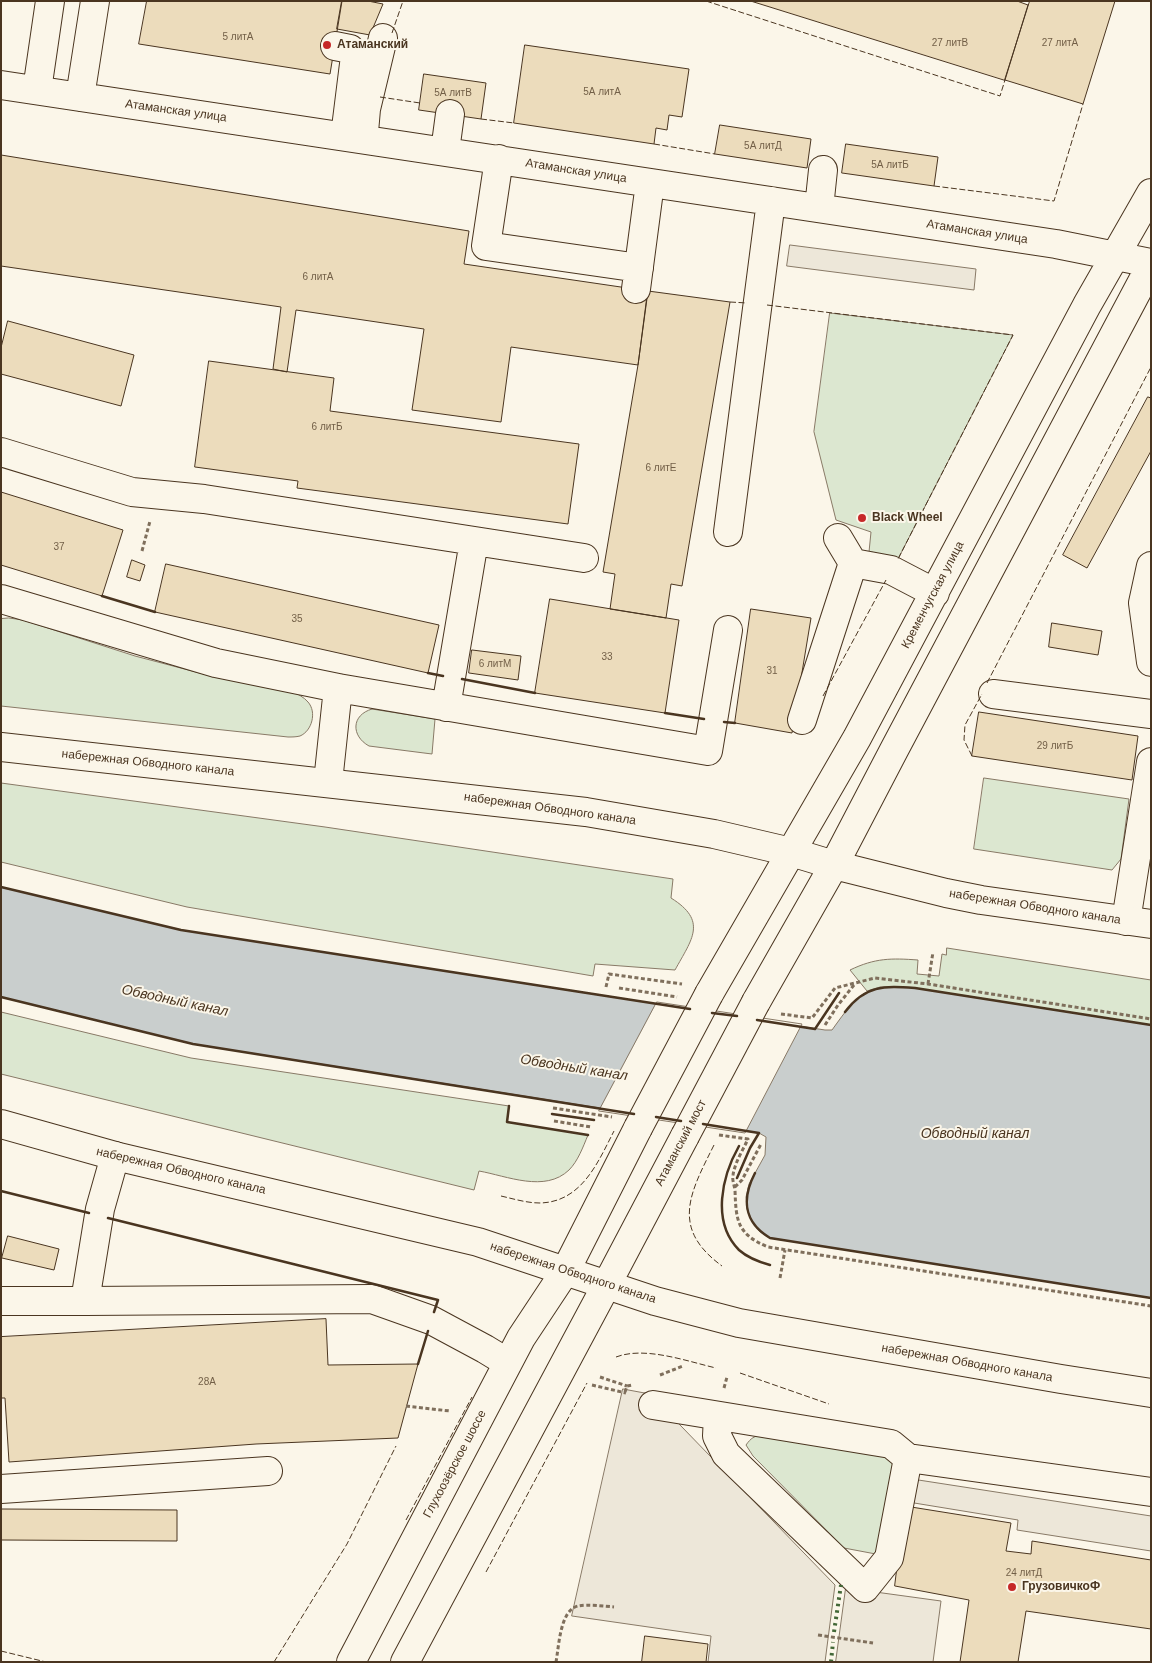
<!DOCTYPE html>
<html>
<head>
<meta charset="utf-8">
<style>
  body { margin:0 }
  #map { position:relative; width:1152px; height:1663px; overflow:hidden; background:#fbf6e9; font-family:Helvetica,sans-serif }
  canvas { display:block }
  .frame { position:absolute; inset:0; border:2px solid #4a3520; pointer-events:none }
</style>
</head>
<body>
<div id="map">
<canvas width="1152" height="1663"></canvas>
<div class="frame"></div>
</div>
<script>
const g = document.querySelector('canvas').getContext('2d');
g.lineJoin = 'round';
function paint(path, color) {
  g.fillStyle = color;
  g.fill(path, 'evenodd');
}
function stroke(path, color, width, dash) {
  g.strokeStyle = color;
  g.lineWidth = width;
  g.lineCap = dash ? 'butt' : 'round';
  g.setLineDash(dash || []);
  g.stroke(path);
}
function label(font, color, halo, rows, align = 'center') {
  g.font = font + ' Helvetica,sans-serif';
  g.lineWidth = 4;
  g.setLineDash([]);
  g.textBaseline = 'middle';
  g.strokeStyle = halo;
  g.fillStyle = color;
  for (const [text, x, y, turn = 0] of rows) {
    g.save();
    g.translate(x, y);
    g.rotate((+turn || 0) * Math.PI / 180);
    g.textAlign = isNaN(turn) ? turn : align;
    if (halo) g.strokeText(text, 0, 0);
    g.fillText(text, 0, 0);
    g.restore();
  }
}
const green = new Path2D(`
  M830 313 1013 335 898 559 869 552 871 532 836 520 814 432Z
  M9 618 23 620 135 656 215 677 292 691C297 694 304 697 308 702 317 712 312 731 300 736 296 737 292 737 288 737L1 706V619Z
  M372 709 435 719 432 754 369 746C351 736 351 715 372 709Z
  M984 778 1129 799 1121 859 1112 870 974 849Z
  M1 783 325 827 673 879 671 898C708 921 692 939 675 970L595 964 593 976 187 907 1 862Z
  M947 948 1151 980V1025L915 988 880 987 867 991 850 970C875 958 891 958 918 960L917 974 939 976 942 954 946 955Z
  M1 1012 191 1058 509 1106 507 1122 588 1135C583 1147 578 1161 569 1170 545 1193 507 1176 479 1171L474 1190 1 1074Z
  M762 1435 882 1455 889 1458 893 1463 881 1555 844 1548 753 1456 746 1445C751 1438 754 1436 762 1435Z`);
const parking = new Path2D(`
  M790 245 976 269 974 290 787 266Z
  M623 1389 650 1394 835 1585 825 1662H708L711 1636 572 1616Z
  M912 1479 1151 1516V1551L1017 1530 1018 1520 908 1502Z
  M846 1588 941 1601 933 1662H836Z`);
const water = new Path2D(`
  M1 887 181 930 825 1030H832C860 991 865 984 915 988L1151 1025V1298L770 1238 759 1231 752 1221 747 1209 746 1197 749 1184 765 1155 766 1137 759 1133 193 1044 1 997Z`);
const pier = new Path2D(`
  M657 1002 802 1024 745 1133 599 1111Z`);
const building = new Path2D(`
  M147 1H342L330 74 139 44Z
  M342 1H368L383 4 370 35 337 29Z
  M751 1H1017L1028 5 1005 80Z
  M1030 1H1115L1083 104 1005 80Z
  M525 45 689 69 682 117 669 115 667 130 656 128 654 144 514 123Z
  M424 74 486 83 481 119 419 110Z
  M720 125 811 139 807 168 715 154Z
  M846 144 938 157 934 186 842 173Z
  M1 155 469 231 464 264 648 291 638 365 511 347 501 422 412 410 424 329 296 310 287 372 273 369 281 307 1 266Z
  M648 291 730 302 682 586 671 584 666 618 610 609 615 574 603 572 638 365Z
  M8 321 134 355 121 406 1 374V348Z
  M209 361 334 378 330 411 579 444 568 524 297 488 298 481 195 467Z
  M1148 397 1151 398V451L1087 568 1063 555Z
  M1 492 123 530 102 596 1 565Z
  M132 560 145 565 140 581 127 577Z
  M166 564 439 625 428 673 155 612Z
  M550 599 679 620 665 713 535 693Z
  M751 609 811 618 792 733 735 723Z
  M1052 623 1102 631 1098 655 1049 647Z
  M472 650 521 656 518 680 469 673Z
  M979 712 1138 736 1132 780 972 756Z
  M8 1236 59 1249 54 1270 2 1258Z
  M326 1319 328 1365 418 1364 398 1438 256 1444 9 1462 5 1398H1V1337Z
  M905 1506 1011 1523 1006 1551 1031 1554 1032 1541 1151 1560V1629L1026 1611 1018 1662H960L969 1600 895 1586Z
  M1 1509 177 1510V1541L1 1540Z
  M645 1636 708 1644 706 1662H642Z`);
const path = new Path2D(`
  M142 551 150 521
  M928 984 933 952
  M606 987 609 974 682 984
  M619 988 677 997
  M781 1014 812 1018 835 988 875 978 928 984 1151 1019
  M825 1025 838 1005 854 985
  M553 1108 612 1117
  M554 1121 591 1127
  M719 1135 748 1139C743 1150 735 1162 733 1175 732 1180 734 1184 735 1190 736 1221 737 1234 768 1247L1151 1306
  M735 1187 742 1180 761 1144
  M780 1278 785 1250
  M660 1375 683 1366
  M600 1377 627 1386
  M592 1385 626 1393
  M724 1388 727 1377
  M625 1392 627 1386 632 1385
  M406 1406 450 1411
  M818 1635 873 1643
  M556 1662C559 1646 560 1610 578 1606 588 1604 603 1606 614 1607`);
const minor = new Path2D(`
  M335 46 350 49 355 56 345 136
  M1 85 1056 244 1151 263
  M37 90 50 1
  M80 97 95 1
  M364 132 366 109 383 38
  M445 151 450 114
  M499 159 486 246 639 268
  M819 208 823 170
  M636 289 650 183
  M1 452 132 492 204 499 584 558
  M728 532 771 201
  M853 563 891 570 935 593
  M1151 566 1143 603 1151 662
  M1 599 216 663 338 688 708 751 728 630
  M993 694 1151 714
  M446 707 474 541
  M802 720 853 563 838 538
  M328 782 338 688
  M834 865 894 750 1151 265
  M1126 921 1151 762
  M709 994 857 738 1087 305 1151 193
  M1 1301H85L100 1209 115 1156
  M85 1301 372 1299 431 1320 485 1349 508 1363
  M653 1405 891 1444 908 1458
  M718 1416 717 1436 726 1454 865 1588 889 1558 908 1458 1151 1492
  M1 1489 268 1471
  M351 1662 521 1338 566 1270 638 1128
  M405 1662 607 1284`);
const major = new Path2D(`
  M1 747 586 812 714 834 791 852 834 865 946 893 981 900 1151 924
  M756 1002 834 865
  M1 1124 115 1156 478 1242 655 1301 739 1323 1061 1379 1151 1393
  M607 1284 685 1136`);
const minorBridge = new Path2D(`
  M638 1128 709 994`);
const majorBridge = new Path2D(`
  M685 1136 756 1002`);
const hedge = new Path2D(`
  M834 1632 841 1585
  M831 1662 833 1642`);
const fence = new Path2D(`
  M706 1 1000 96 1005 80
  M392 33 403 1
  M380 97 420 103
  M481 119 514 123
  M654 144 715 154
  M934 186 1054 201 1083 104
  M730 302 747 303
  M767 305 1013 335 898 559
  M987 683 1151 367
  M823 696 886 580
  M972 756 964 740 965 725 982 694
  M714 1145C690 1193 670 1228 722 1266
  M501 1196C514 1199 527 1203 540 1203 582 1202 598 1162 614 1131
  M616 1357C645 1346 686 1361 716 1368
  M740 1373 829 1404
  M406 1520 472 1397
  M486 1572 587 1383
  M1 1651 46 1662
  M274 1662 347 1544 396 1446`);
const wall = new Path2D(`
  M102 596 155 612
  M428 673 443 676
  M462 679 535 693
  M665 713 704 719
  M724 722 735 723
  M1 887 181 930 690 1009
  M1 997 193 1044 634 1114
  M845 1012C865 985 884 986 915 988L1151 1025
  M712 1013 737 1016
  M757 1020 815 1029 839 993
  M509 1106 507 1122 588 1135
  M552 1114 594 1120
  M656 1117 681 1121
  M703 1124 759 1133 750 1148 737 1178
  M739 1146C722 1176 711 1222 739 1250 748 1258 759 1262 770 1265
  M755 1173C742 1198 743 1222 770 1238L1151 1298
  M1 1191 89 1213
  M108 1218 438 1300 434 1312
  M418 1364 428 1331`);
const markers = [
  [327,45,5,"#c62828"],
  [862,518,5,"#c62828"],
  [1012,1587,5,"#c62828"]
];
const numberNames = [
  ["5 литА",238,37],
  ["27 литВ",950,43],
  ["27 литА",1060,43],
  ["5А литА",602,92],
  ["5А литВ",453,93],
  ["5А литД",763,146],
  ["5А литБ",890,165],
  ["6 литА",318,277],
  ["6 литБ",327,427],
  ["6 литЕ",661,468],
  ["37",59,547],
  ["35",297,619],
  ["33",607,657],
  ["6 литМ",495,664],
  ["31",772,671],
  ["29 литБ",1055,746],
  ["28А",207,1382],
  ["24 литД",1024,1573]
];
const poiNames = [
  ["Атаманский",337,45],
  ["Black Wheel",872,518],
  ["ГрузовичкоФ",1022,1587]
];
const streetNames = [
  ["Атаманская улица",176,111,8],
  ["Атаманская улица",576,171,9],
  ["Атаманская улица",977,232,9],
  ["Кременчугская улица",933,595,-62],
  ["набережная Обводного канала",148,763,6],
  ["набережная Обводного канала",550,809,8],
  ["набережная Обводного канала",1035,907,9],
  ["Атаманский мост",681,1143,-62],
  ["набережная Обводного канала",181,1171,13],
  ["набережная Обводного канала",573,1273,18],
  ["набережная Обводного канала",967,1363,10],
  ["Глухоозёрское шоссе",455,1464,-62]
];
const waterNames = [
  ["Обводный канал",175,1001,12],
  ["Обводный канал",574,1068,9],
  ["Обводный канал",975,1134]
];
paint(green, '#dce7d0');
stroke(green, '#887966', 1);
paint(parking, '#ede7d9');
stroke(parking, '#887966', 1);
paint(water, '#c9cecd');
stroke(water, '#887966', 1);
paint(pier, '#fbf6e9');
stroke(pier, '#887966', 1);
paint(building, '#ecdcbc');
stroke(building, '#4a3520', 1);
stroke(minor, '#4a3520', 30);
stroke(major, '#4a3520', 30);
stroke(path, '#7f6f5c', 3, [4, 2.5]);
stroke(minor, '#fbf6e9', 28);
stroke(major, '#fbf6e9', 28);
stroke(minorBridge, '#4a3520', 30, []);
stroke(majorBridge, '#4a3520', 30, []);
stroke(minorBridge, '#fbf6e9', 28);
stroke(majorBridge, '#fbf6e9', 28);
stroke(hedge, '#436837', 4, [2.5, 4]);
stroke(fence, '#4a3520', 1, [6, 2.5]);
stroke(wall, '#4a3520', 2.5);
for (const [x, y, r, color] of markers) {
  const dot = new Path2D();
  dot.arc(x, y, r, 0, 2 * Math.PI);
  g.fillStyle = color;
  g.fill(dot);
  stroke(dot, '#fbf6e9', 2);
}
label('10px', '#725f47', null, numberNames);
label('bold 12px', '#4a3520', '#fbf6e9', poiNames, 'left');
label('12px', '#4a3520', '#fbf6e9', streetNames);
label('italic 14px', '#4a3520', '#fbf6e9', waterNames);
</script>
</body>
</html>
